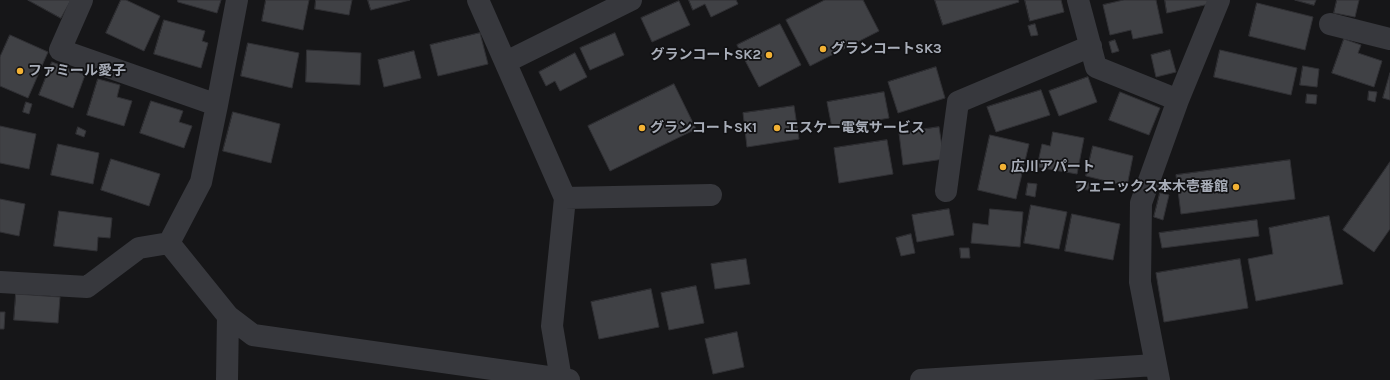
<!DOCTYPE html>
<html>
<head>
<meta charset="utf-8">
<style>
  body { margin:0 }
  canvas { display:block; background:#161618 }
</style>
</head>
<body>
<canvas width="1390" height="380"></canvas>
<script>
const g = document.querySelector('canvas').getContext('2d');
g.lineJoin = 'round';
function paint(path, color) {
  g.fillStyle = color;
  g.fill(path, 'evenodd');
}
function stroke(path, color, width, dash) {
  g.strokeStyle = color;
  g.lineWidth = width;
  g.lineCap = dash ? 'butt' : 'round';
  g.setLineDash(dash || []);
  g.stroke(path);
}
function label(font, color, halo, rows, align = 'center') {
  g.font = font + ' Karla,"Noto Sans JP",sans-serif';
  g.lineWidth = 3.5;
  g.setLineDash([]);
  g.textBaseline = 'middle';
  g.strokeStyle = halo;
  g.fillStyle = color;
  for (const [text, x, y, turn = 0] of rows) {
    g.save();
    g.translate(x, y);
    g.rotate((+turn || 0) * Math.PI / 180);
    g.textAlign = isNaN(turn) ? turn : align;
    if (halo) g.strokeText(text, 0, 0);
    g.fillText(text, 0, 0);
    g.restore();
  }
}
const building = new Path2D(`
  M28 0H71L61 18Z
  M121 0H126L160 16 144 51 106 33Z
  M178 0H221L217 13 178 2Z
  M266 0H309L303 30 262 21Z
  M316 0H352L349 15 315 9Z
  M368 0H410L371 10Z
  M689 0H736L738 4 711 17 705 4 693 10Z
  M825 0H863L879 31 810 66 786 20Z
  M935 0H1018L1019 2 943 25Z
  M1025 0H1061L1064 12 1030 21Z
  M1124 0H1156L1163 33 1133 39 1131 30 1110 35 1103 5Z
  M1165 0H1214V3L1167 13Z
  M1295 0H1316L1314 5Z
  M1337 0H1359L1355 17 1334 13Z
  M679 1 690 25 652 42 641 18Z
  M1257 3 1313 17 1305 50 1249 36Z
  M164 20 205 31 202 41 208 43 201 68 154 54Z
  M780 24 801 65 759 87 737 45Z
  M1035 24 1038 35 1031 36 1028 26Z
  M480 33 488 64 438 76 430 45Z
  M615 33 624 55 590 70 580 48Z
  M10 35 48 52 28 98 0 86V57Z
  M1344 39 1361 45 1358 53 1382 61 1374 87 1332 73Z
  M1115 40 1119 51 1112 53 1109 42Z
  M248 43 299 53 292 88 241 76Z
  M307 50 361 53 360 85 306 82Z
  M1170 50 1176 72 1156 77 1151 55Z
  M1220 50 1297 68 1291 95 1214 77Z
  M414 51 421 78 384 87 378 60Z
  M575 53 587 77 560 91 555 81 546 86 539 72Z
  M52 62 85 75 73 108 39 95Z
  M1303 66 1319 69 1317 87 1300 85Z
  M936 67 945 98 898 113 888 82Z
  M1390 73V100L1383 98Z
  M1088 77 1097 102 1059 116 1049 91Z
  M98 79 120 85 117 97 132 101 124 126 87 115Z
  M674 84 696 129 610 171 588 126Z
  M1041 90 1050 115 996 132 987 107Z
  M1369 91 1377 92 1375 102 1368 100Z
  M884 92 889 118 832 128 827 102Z
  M1120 92 1160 108 1149 135 1109 120Z
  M1307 94 1317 95 1316 104 1306 103Z
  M151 101 183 111 179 122 192 126 184 148 140 133Z
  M26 102 32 104 29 114 23 112Z
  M794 106 799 139 747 147 743 113Z
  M233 112 280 124 271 163 223 151Z
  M0 126 36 134 29 169 0 163Z
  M78 127 86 131 84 137 76 134Z
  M939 127 944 159 903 165 899 133Z
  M1053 132 1084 138 1077 174 1037 167 1042 144 1050 146Z
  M990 135 1029 144 1016 199 978 190Z
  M887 140 893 174 839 183 834 148Z
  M58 144 99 153 93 184 51 175Z
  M1093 146 1133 156 1127 186 1086 176Z
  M111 159 160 174 149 206 101 190Z
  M1290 160 1295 199 1181 214 1176 175Z
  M1390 162V229L1374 252 1343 230Z
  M1078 182 1089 183V190L1077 189Z
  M1028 183 1037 184 1035 197 1026 195Z
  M1160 193 1169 195 1163 220 1154 217Z
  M0 199 25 204 19 236 0 232Z
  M1031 205 1067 212 1059 249 1024 243Z
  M949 209 954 235 917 242 912 215Z
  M990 209 1023 212 1020 247 971 243 973 223 988 225Z
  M59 211 112 218 110 238 98 237 97 251 54 246Z
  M1072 214 1120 224 1113 260 1065 251Z
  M1329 216 1343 284 1256 301 1248 259 1273 254 1269 228Z
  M1257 220 1259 236 1162 248 1159 233Z
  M911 234 915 253 901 256 896 238Z
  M960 248H969L970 258H961Z
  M746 259 750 284 715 289 711 264Z
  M1240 259 1248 308 1164 322 1156 273Z
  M696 286 704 323 669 330 661 293Z
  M651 289 659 327 599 339 591 302Z
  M16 294 60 297 58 323 14 320Z
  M0 312H5L4 329H0Z
  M737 332 744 367 713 374 705 339Z`);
const minor = new Path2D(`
  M82 0 60 50 217 105 201 182 169 243 228 316 253 335 569 380
  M478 0 565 198
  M1078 0 1096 67 1178 100
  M1330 24 1390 39
  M506 62 631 0
  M217 105 237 0
  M946 191 958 102 1091 46
  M0 282 87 287 139 248 169 243
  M561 379 552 326 565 198 711 195
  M227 380 228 316
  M921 380 1155 365
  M1159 380 1140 282 1141 203 1178 100 1219 0`);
const markers = [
  [823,49,4,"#f2b134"],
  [769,55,4,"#f2b134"],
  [20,71,4,"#f2b134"],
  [642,128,4,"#f2b134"],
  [777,128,4,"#f2b134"],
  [1003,167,4,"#f2b134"],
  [1236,187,4,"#f2b134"]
];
const poiNames = [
  ["グランコートSK3",831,49],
  ["グランコートSK2",761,55,"right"],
  ["ファミール愛子",28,71],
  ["グランコートSK1",650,128],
  ["エスケー電気サービス",785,128],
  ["広川アパート",1011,167],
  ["フェニックス本木壱番館",1228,187,"right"]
];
paint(building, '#404145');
stroke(building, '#303034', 1);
stroke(minor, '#37383d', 22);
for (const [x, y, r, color] of markers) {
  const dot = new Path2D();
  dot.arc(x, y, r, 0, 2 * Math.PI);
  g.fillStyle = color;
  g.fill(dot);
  stroke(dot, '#111113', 1.5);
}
label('bold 14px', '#a8adb8', '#111113', poiNames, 'left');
</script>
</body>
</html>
